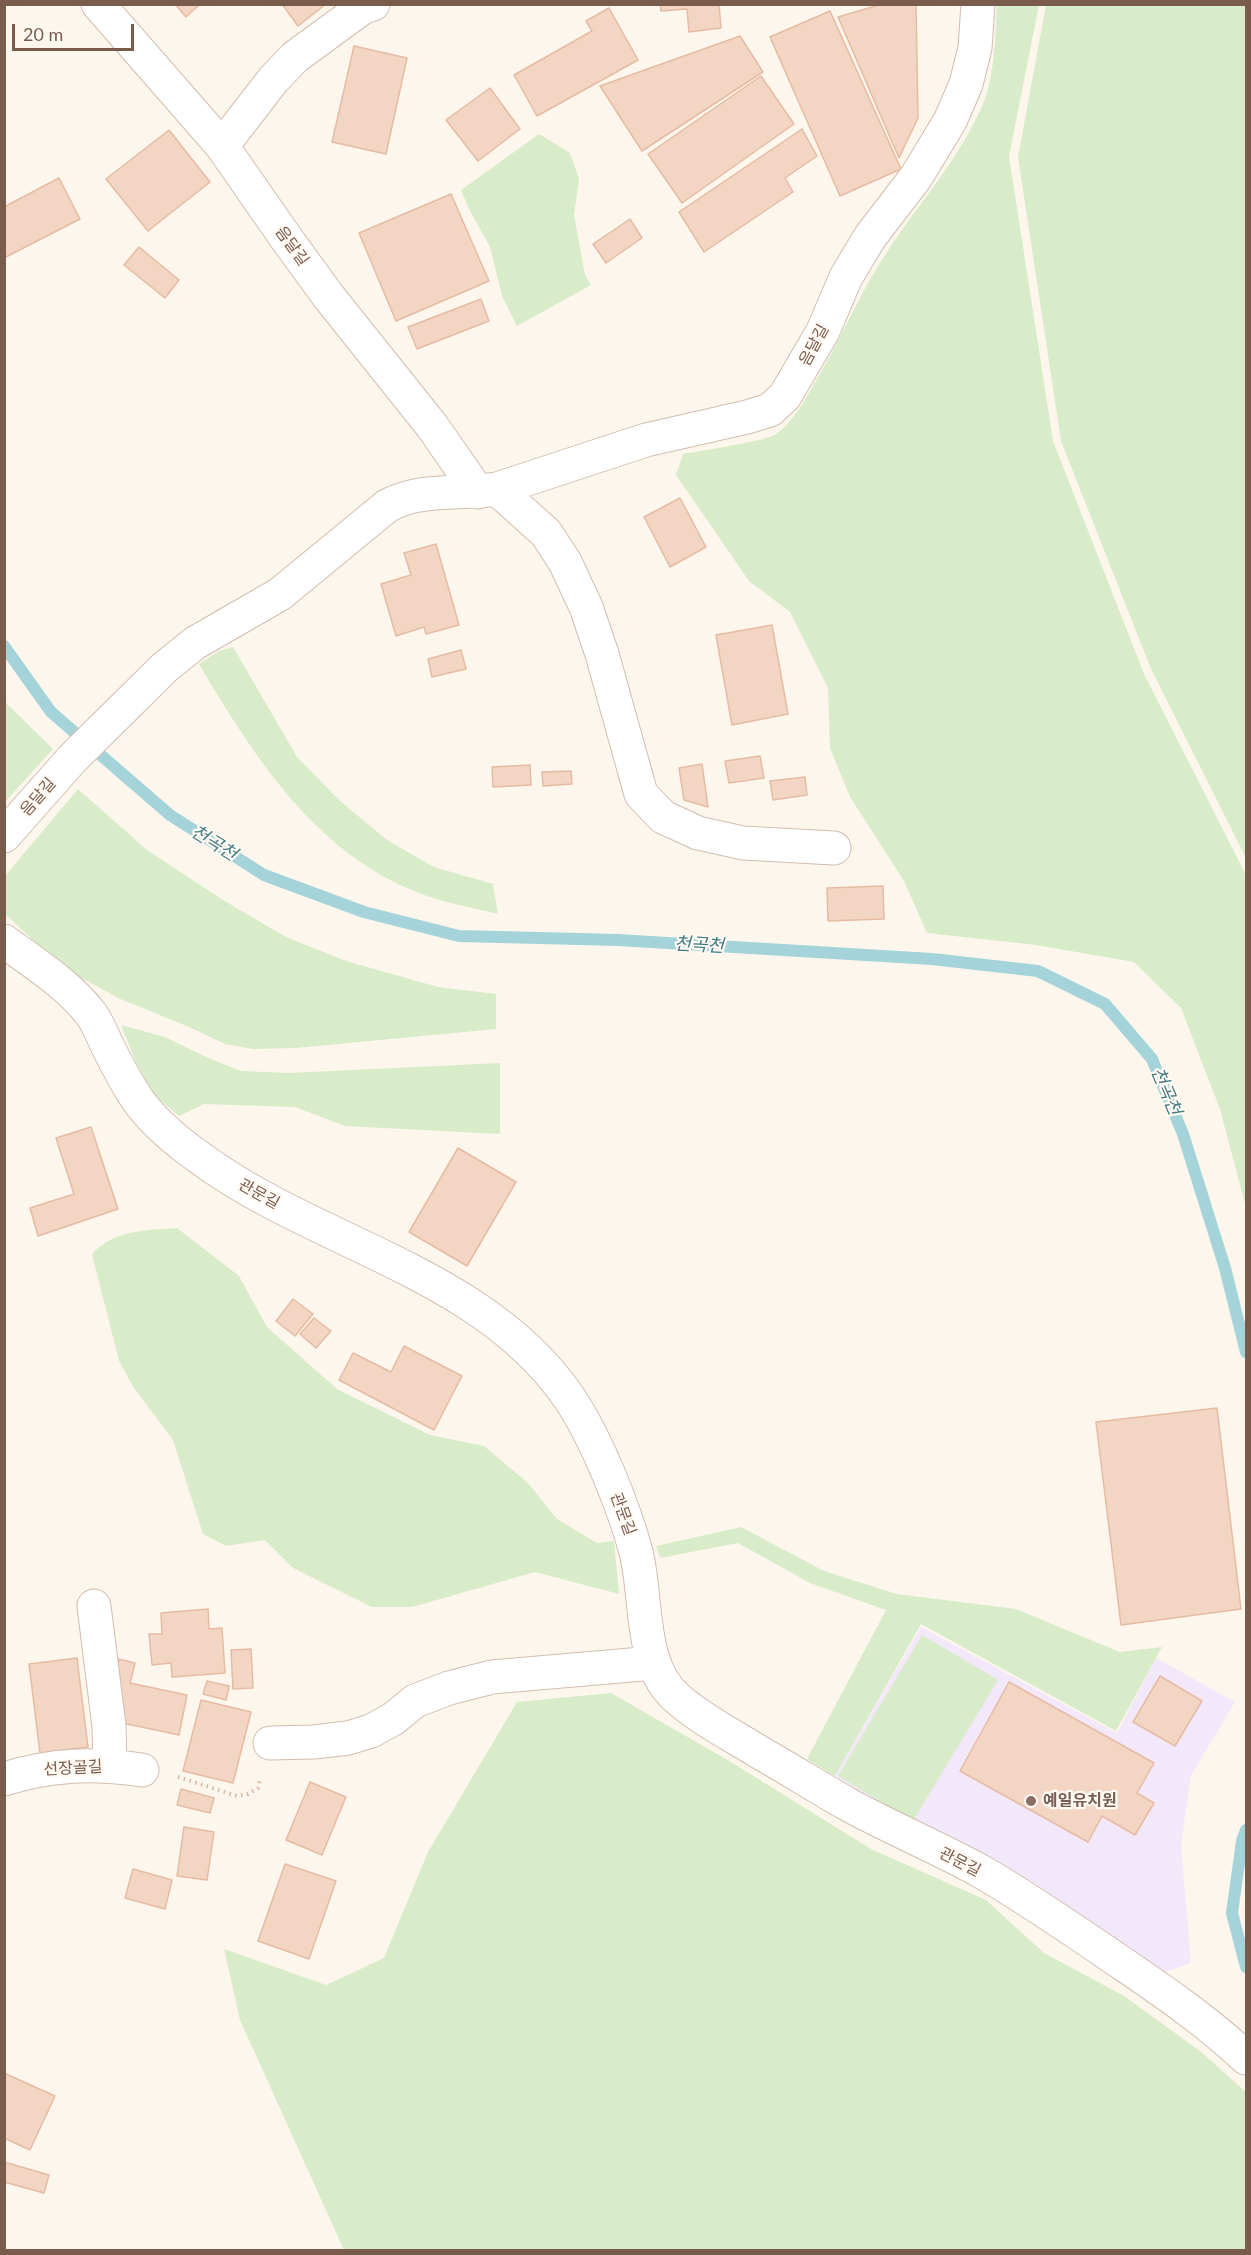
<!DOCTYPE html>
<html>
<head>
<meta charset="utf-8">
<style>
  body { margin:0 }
  #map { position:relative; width:1251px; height:2255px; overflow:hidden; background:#fdf6ec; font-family:Lato,sans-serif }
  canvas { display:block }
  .frame { position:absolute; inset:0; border:6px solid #7a5c4d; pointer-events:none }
  .scale { position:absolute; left:12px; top:24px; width:122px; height:27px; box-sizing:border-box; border:3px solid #7a5c4d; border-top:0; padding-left:8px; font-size:18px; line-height:21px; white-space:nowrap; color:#7a5c4d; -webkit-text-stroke:4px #fffaf3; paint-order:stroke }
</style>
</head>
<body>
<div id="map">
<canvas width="1251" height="2255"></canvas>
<div class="frame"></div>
<div class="scale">20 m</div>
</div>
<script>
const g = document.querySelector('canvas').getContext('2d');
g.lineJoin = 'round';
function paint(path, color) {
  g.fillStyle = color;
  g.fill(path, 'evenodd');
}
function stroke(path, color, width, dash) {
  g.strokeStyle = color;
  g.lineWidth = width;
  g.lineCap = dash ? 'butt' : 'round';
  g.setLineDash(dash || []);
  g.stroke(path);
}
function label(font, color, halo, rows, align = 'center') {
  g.font = font + ' Lato,"Noto Sans KR",sans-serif';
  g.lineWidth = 4.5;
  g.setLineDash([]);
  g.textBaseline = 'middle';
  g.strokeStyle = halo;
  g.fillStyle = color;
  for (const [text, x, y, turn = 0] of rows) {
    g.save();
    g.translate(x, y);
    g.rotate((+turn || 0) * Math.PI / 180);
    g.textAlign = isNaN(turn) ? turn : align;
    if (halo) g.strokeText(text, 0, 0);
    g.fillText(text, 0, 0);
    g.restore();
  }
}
const education = new Path2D(`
  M921 1627 1117 1733 1156 1658 1235 1702 1191 1775 1181 1845 1191 1963 1162 1973 1036 1884 916 1825 835 1776Z`);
const green = new Path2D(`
  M997 5H1039L1009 156 1053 441 1144 674 1246 875V1208L1220 1109 1181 1008 1134 962 1036 945 927 933 904 881 850 797 830 748 828 688 790 612 749 581 676 475 683 454C700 451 766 441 776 434 794 421 803 403 814 384 840 341 859 294 887 252 919 203 960 158 983 104 995 75 995 35 997 5Z
  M1046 5H1246V858L1151 669 1061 441 1018 157Z
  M539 134 570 153 579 179 574 215 585 275 591 285 517 326 502 296 490 247 469 209 461 190Z
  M233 647 297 757 339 800 387 840 434 867 493 884 498 914C472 907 444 903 419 893 315 853 253 755 199 664L219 651Z
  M5 702 53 749 5 802H4Z
  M78 789 147 850 223 900 286 937 346 961 438 987 496 994V1029L296 1048 253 1049 225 1044 189 1027 118 998 62 967 5 914V876Z
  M121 1025 165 1037 206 1057 241 1071 289 1073 500 1063V1134L345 1126 295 1107 204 1104 179 1116 154 1095 136 1062Z
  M177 1228 239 1276 267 1327 337 1389 430 1435 484 1446 528 1483 557 1519 597 1543 614 1541 619 1594 535 1572 412 1607H372L293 1568 265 1540 226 1546 203 1534 173 1440 134 1388 119 1361 92 1254C116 1229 144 1231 177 1228Z
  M741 1527 824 1571 897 1594 1016 1609 1120 1652 1162 1647 1116 1731 921 1624 835 1776 807 1759 886 1610 810 1583 738 1543 660 1558 656 1546Z
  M922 1635 998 1680 913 1821 838 1776Z
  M611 1693 731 1762 871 1849 986 1900 1044 1953 1124 1996 1200 2051 1246 2092V2250H344L240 2020 224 1949 326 1985 384 1958 428 1852 517 1702Z`);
const stream = new Path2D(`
  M4 646 51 712 170 815 264 875 364 912 459 936 618 940 932 959 1038 971 1105 1004 1152 1059 1183 1134 1225 1268 1246 1352
  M1246 1830 1242 1841 1232 1913 1246 1967`);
const building = new Path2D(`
  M175 4H200L186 17Z
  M282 4H326L298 26Z
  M660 4H719L721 28 689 32 687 9 661 11Z
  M882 4H916L918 118 899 158 838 17Z
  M609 8 638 60 537 116 514 75 592 31 586 21Z
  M830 11 901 169 840 196 770 37Z
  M740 36 763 72 642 151 600 86Z
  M354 46 407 58 386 154 332 142Z
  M761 76 794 124 682 203 648 154Z
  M490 88 520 129 478 161 446 120Z
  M802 129 817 156 785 178 793 192 704 252 679 212Z
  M169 130 210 182 148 231 106 179Z
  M59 178 80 219 4 258V207Z
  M451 194 489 281 396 321 359 233Z
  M630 219 642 238 606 263 593 244Z
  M139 247 179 280 165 298 124 265Z
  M481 299 489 321 417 349 408 327Z
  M680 498 706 547 670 567 644 517Z
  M436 544 459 625 426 634 424 627 396 636 381 584 411 575 404 553Z
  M772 625 788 714 732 725 716 635Z
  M461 650 466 669 432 677 428 659Z
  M760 756 764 778 729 783 725 761Z
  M702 764 708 807 684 800 679 768Z
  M530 765 531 785 493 787 492 767Z
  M571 771 572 784 543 786 542 772Z
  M805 777 807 795 773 800 770 781Z
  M883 886 884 919 828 921 827 888Z
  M91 1127 118 1209 38 1236 30 1208 74 1194 56 1138Z
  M458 1148 516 1182 467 1266 409 1232Z
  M293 1299 313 1314 295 1336 276 1321Z
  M314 1318 331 1331 316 1348 300 1334Z
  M404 1346 462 1376 434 1430 339 1380 353 1353 391 1372Z
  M1217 1408 1241 1609 1121 1625 1096 1422Z
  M208 1609 209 1629 222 1628 225 1673 172 1677 171 1663 152 1665 149 1634H162L161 1613Z
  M251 1649 253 1688 233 1689 231 1650Z
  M77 1658 88 1747 40 1753 29 1664Z
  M119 1659 135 1663 130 1683 187 1695 179 1735 118 1722 114 1683Z
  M1160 1676 1202 1701 1175 1746 1133 1722Z
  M207 1681 229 1686 226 1700 203 1694Z
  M1009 1682 1154 1763 1137 1793 1154 1803 1135 1835 1102 1816 1088 1842 960 1771Z
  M201 1700 251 1712 233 1783 183 1771Z
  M310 1782 346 1797 322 1855 286 1840Z
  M181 1789 214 1798 210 1813 177 1805Z
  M184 1827 214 1832 207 1880 177 1876Z
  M285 1864 336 1881 309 1959 258 1941Z
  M133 1869 172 1880 165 1909 125 1898Z
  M4 2073 55 2096 30 2150 4 2138Z
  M4 2162 49 2175 44 2193 4 2182Z`);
const path = new Path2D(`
  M178 1777 237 1796 248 1794 258 1788 260 1779`);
const minor = new Path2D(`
  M98 4 222 146 286 238 329 297 432 426 478 492
  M222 146 273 80 295 57 362 8 373 4
  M497 489 546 533 565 562 586 607 602 654 641 794 663 817 698 833 743 843 834 848
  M4 836 72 759 164 668 195 643 280 594 387 506C422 487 460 495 497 489L646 440 747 417 770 410 785 396 823 331 846 277 870 237 916 177 950 121 966 84 975 48 978 4
  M4 941C34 963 69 985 91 1014 98 1023 102 1035 107 1045 115 1061 123 1077 132 1091 147 1117 176 1141 200 1158 318 1245 484 1272 570 1399 596 1438 624 1507 636 1552 648 1599 638 1665 678 1699 702 1720 732 1735 759 1752 789 1769 819 1788 849 1805 893 1829 939 1848 982 1872 1025 1897 1066 1925 1107 1953 1155 1986 1204 2018 1246 2058
  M94 1606 109 1726 110 1766
  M270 1743 314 1742 348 1738 371 1731 393 1719 415 1701 449 1688 492 1677 654 1663
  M4 1779C53 1764 92 1763 142 1770`);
const markers = [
  [1031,1801,6,"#8d6e63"]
];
const streetNames = [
  ["음달길",292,246,54],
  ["음달길",814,345,-62],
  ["음달길",38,797,-49],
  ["관문길",259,1194,29],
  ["관문길",623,1514,70],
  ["선장골길",73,1768,-3],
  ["관문길",960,1862,27]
];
const educationNames = [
  ["예일유치원",1043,1801]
];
const waterNames = [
  ["천곡천",214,843,32],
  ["천곡천",699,945,3],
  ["천곡천",1166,1091,67]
];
paint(education, '#f3e8fa');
paint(green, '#d8ecc9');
stroke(stream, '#a5d3da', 12);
paint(building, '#f3d5c3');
stroke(building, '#e6bba3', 1.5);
stroke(minor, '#d1beb0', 35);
stroke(path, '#d9b8a5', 4, [1.5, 4.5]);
stroke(minor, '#fff', 33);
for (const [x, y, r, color] of markers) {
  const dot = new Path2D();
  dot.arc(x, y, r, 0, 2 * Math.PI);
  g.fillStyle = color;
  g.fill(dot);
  stroke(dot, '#fffaf3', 2);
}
label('16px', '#7a5c4d', '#fffaf3', streetNames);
label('bold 16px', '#785e54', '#fffaf3', educationNames, 'left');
label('italic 18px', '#437c86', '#fffaf3', waterNames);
</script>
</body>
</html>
